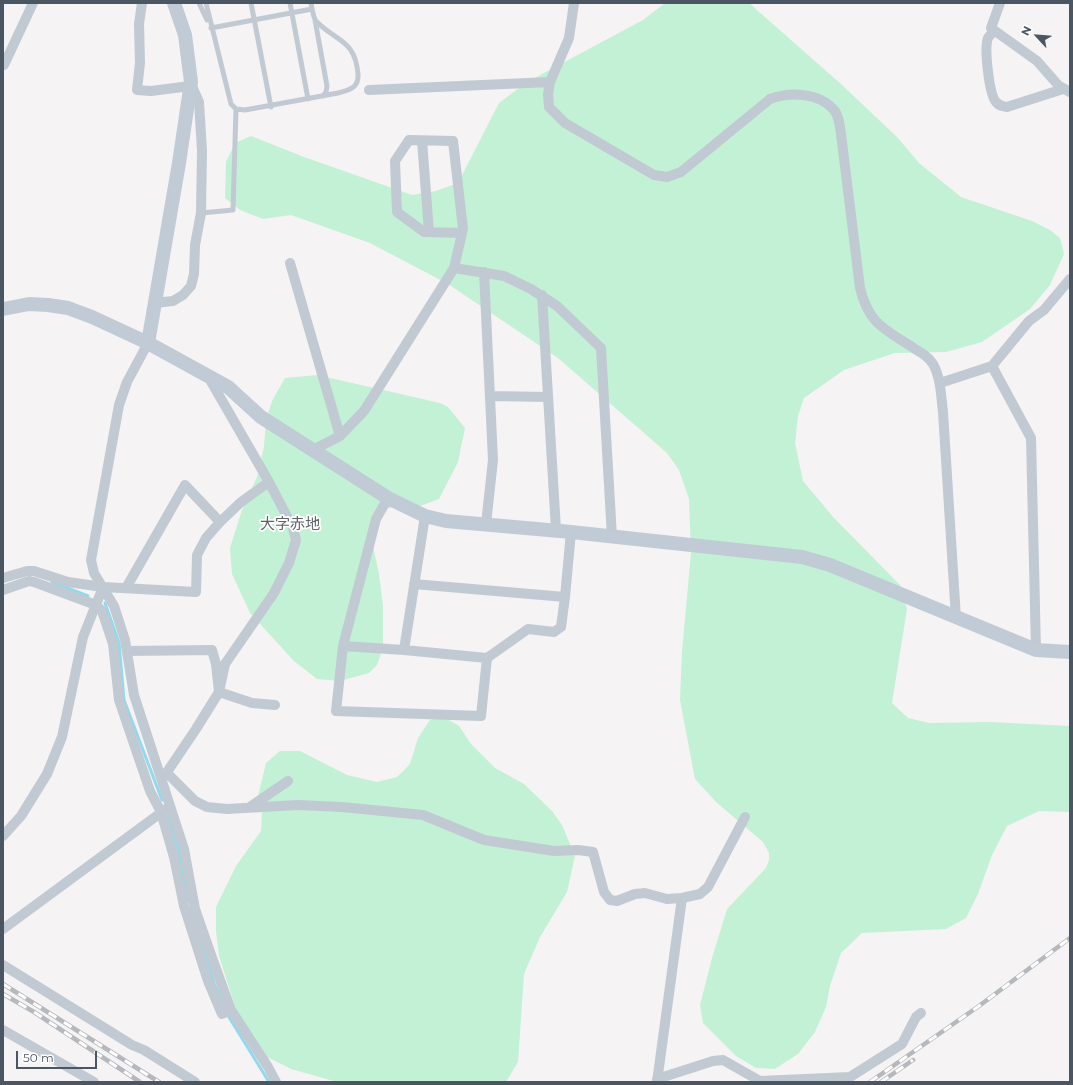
<!DOCTYPE html>
<html>
<head>
<meta charset="utf-8">
<style>
  body { margin:0 }
  #map { position:relative; width:1073px; height:1085px; overflow:hidden; background:#f5f3f3; font-family:Montserrat,sans-serif }
  canvas { display:block }
  .frame { position:absolute; inset:0; border:4px solid #4a5661; pointer-events:none }
  .north { position:absolute; left:1017px; top:16px; width:40px; height:40px; -webkit-text-stroke:3px #fff; paint-order:stroke; rotate:296deg; font-size:11px; font-weight:700; line-height:16px; text-align:center; color:#4a5661 }
  .north::after { content:''; display:block; margin:auto; width:14px; height:18px; background:#4a5661; clip-path:polygon(50% 0,100% 100%,50% 72%,0 100%) }
  .scale { position:absolute; left:16px; top:1051px; width:81px; height:18px; box-sizing:border-box; border:2px solid #4a5661; border-top:0; padding-left:5px; font-size:12px; line-height:14px; white-space:nowrap; color:#4a5661; -webkit-text-stroke:3px #fff; paint-order:stroke }
</style>
</head>
<body>
<div id="map">
<canvas width="1073" height="1085"></canvas>
<div class="frame"></div>
<div class="north">N</div>
<div class="scale">50 m</div>
</div>
<script>
const g = document.querySelector('canvas').getContext('2d');
g.lineJoin = 'round';
function paint(path, color) {
  g.fillStyle = color;
  g.fill(path, 'evenodd');
}
function stroke(path, color, width, dash) {
  g.strokeStyle = color;
  g.lineWidth = width;
  g.lineCap = dash ? 'butt' : 'round';
  g.setLineDash(dash || []);
  g.stroke(path);
}
function label(font, color, halo, rows, align = 'center') {
  g.font = font + ' Montserrat,"Noto Sans JP",sans-serif';
  g.lineWidth = 3.5;
  g.setLineDash([]);
  g.textBaseline = 'middle';
  g.strokeStyle = halo;
  g.fillStyle = color;
  for (const [text, x, y, turn = 0] of rows) {
    g.save();
    g.translate(x, y);
    g.rotate((+turn || 0) * Math.PI / 180);
    g.textAlign = isNaN(turn) ? turn : align;
    if (halo) g.strokeText(text, 0, 0);
    g.fillText(text, 0, 0);
    g.restore();
  }
}
const green = new Path2D(`
  M665 3H749L842 85 898 138 919 163 961 197 1032 221 1050 230 1060 238 1064 254 1050 285 1030 309 982 342 946 352 895 353 844 370 804 398 798 416 795 443 803 481 834 518 900 585 907 609 892 703 908 718 929 723 989 722 1070 726V812L1039 811 1007 826 992 855 978 894 966 918 946 929 862 933 841 953 830 986 826 1007 815 1032 798 1054 775 1069 756 1068 736 1056 703 1023 700 1005 712 958 727 909 766 868 769 860V853L763 842 716 802 695 779 680 700 682 652 691 553 689 499 679 470 667 453 558 358 448 284 370 243 291 215 263 219 240 210 225 198 226 162 235 143 251 136 304 157 412 195 436 191 458 183 499 103 527 82 643 20Z
  M317 375 440 403 448 407 465 428 458 462 439 499 420 506H397L381 510 373 546 379 574 383 606V648L377 665 369 673 340 681 317 679 294 661 250 613 232 574 230 548 242 510 257 477 264 447 266 419 273 399 285 378Z
  M442 716 459 726 471 744 495 768 524 784 552 811 562 825 575 856 567 892 540 937 524 974 518 1062 506 1082H337L291 1069 261 1054 242 1028 219 956 216 931V907L236 866 261 831 262 812 258 796 266 763 280 751H300L347 775 377 782 397 777 410 764 418 738 430 720Z`);
const stream = new Path2D(`
  M52 582 88 596
  M105 603 119 643 124 700 162 800
  M168 816 178 848 188 901
  M199 935 214 983 225 1008
  M227 1014 269 1082`);
const lane = new Path2D(`
  M199 3 207 20
  M206 3 231 104 236 109 245 110 338 93C349 90 359 88 358 74 355 39 336 42 316 21 313 17 312 8 311 3
  M251 3 271 107
  M290 3 308 99
  M315 20 327 86 326 92 323 96
  M211 28 312 9
  M201 213 233 210 236 109`);
const street = new Path2D(`
  M142 3 139 24 140 63 137 90 151 91 190 86
  M574 3 569 38 550 82 548 94 549 107 565 123 654 175 667 177 681 172 770 99C789 92 819 92 834 110 839 116 840 126 841 134L860 288C869 325 885 329 915 349 922 353 929 357 933 364 941 378 941 397 943 412L956 618
  M1000 3 991 28 1037 61 1059 86 1070 92
  M994 31C992 33 989 36 988 38 984 48 989 94 996 102 999 106 1002 106 1007 107L1063 89
  M4 65 33 3
  M369 90 550 82
  M422 141 429 232
  M290 263 340 436
  M454 268 463 229 453 141 409 140 395 161 397 212 424 232 462 233
  M484 272 493 460 486 524
  M542 295 556 530
  M154 303 173 301 183 295 191 286 194 274 195 245 201 213 202 151 199 102 191 84
  M148 343 127 382 119 405 91 560 94 573 114 606 125 640 134 695 184 849 195 909 211 955 231 1010 268 1067 276 1082
  M992 366 1031 438 1036 650
  M940 383 992 366 1029 321 1044 310 1070 279
  M491 396 548 397
  M313 450 340 436 364 411 454 268 504 276 531 289 557 306 601 348 612 537
  M388 498 376 519 343 646 336 711 481 716 487 658
  M425 516 404 650 487 658 528 629 554 632 561 627 565 597 571 532
  M220 522 241 502 269 482
  M3 578 27 571H34L68 582 103 587 196 592 197 555 206 538 220 522 185 485 126 588
  M414 584 565 597
  M3 590 29 581 34 582 96 605 102 611 113 644 119 700 150 791 161 812 174 857 184 906 208 981 222 1014 231 1010
  M343 646 404 650
  M127 651 212 650 216 664 219 692 252 703 275 705
  M167 773 195 801 207 807 227 809 298 805 342 807 423 815 484 840 554 851 578 850 593 852 604 892 610 900 617 901 635 894 645 893 667 899 682 898 657 1082
  M163 778 196 729 219 692 225 664 274 593 289 563 296 540 293 528 269 482 209 378
  M250 807 288 781
  M3 836 21 816 47 774 62 737 83 637 103 587
  M682 898 700 894 708 887 745 817
  M3 929 166 809
  M3 965 132 1045 144 1050 195 1082
  M3 1030 94 1082
  M657 1079 713 1061 723 1060 760 1081 850 1077 902 1044 916 1017 921 1013`);
const secondary = new Path2D(`
  M3 309 29 304 48 305 68 308 92 317 148 343 228 387 261 417 388 498 425 516 446 521 571 532 802 557 830 565 1036 650 1070 652
  M148 343 179 163 191 82 185 35 174 3`);
const rail = new Path2D(`
  M3 984 159 1082
  M3 994 34 1012 140 1082
  M870 1082 979 1006 1070 938
  M881 1082 913 1060`);
const quarterNames = [
  ["大字赤地",290,525]
];
paint(green, '#c3f1d5');
stroke(stream, '#90daee', 3);
stroke(lane, '#c1cad2', 5);
stroke(street, '#c1cad2', 10);
stroke(secondary, '#c1cbd6', 14);
stroke(rail, '#b5b8bd', 4.5);
stroke(rail, '#fff', 3, [9]);
label('15px', '#5f6368', '#fff', quarterNames);
</script>
</body>
</html>
